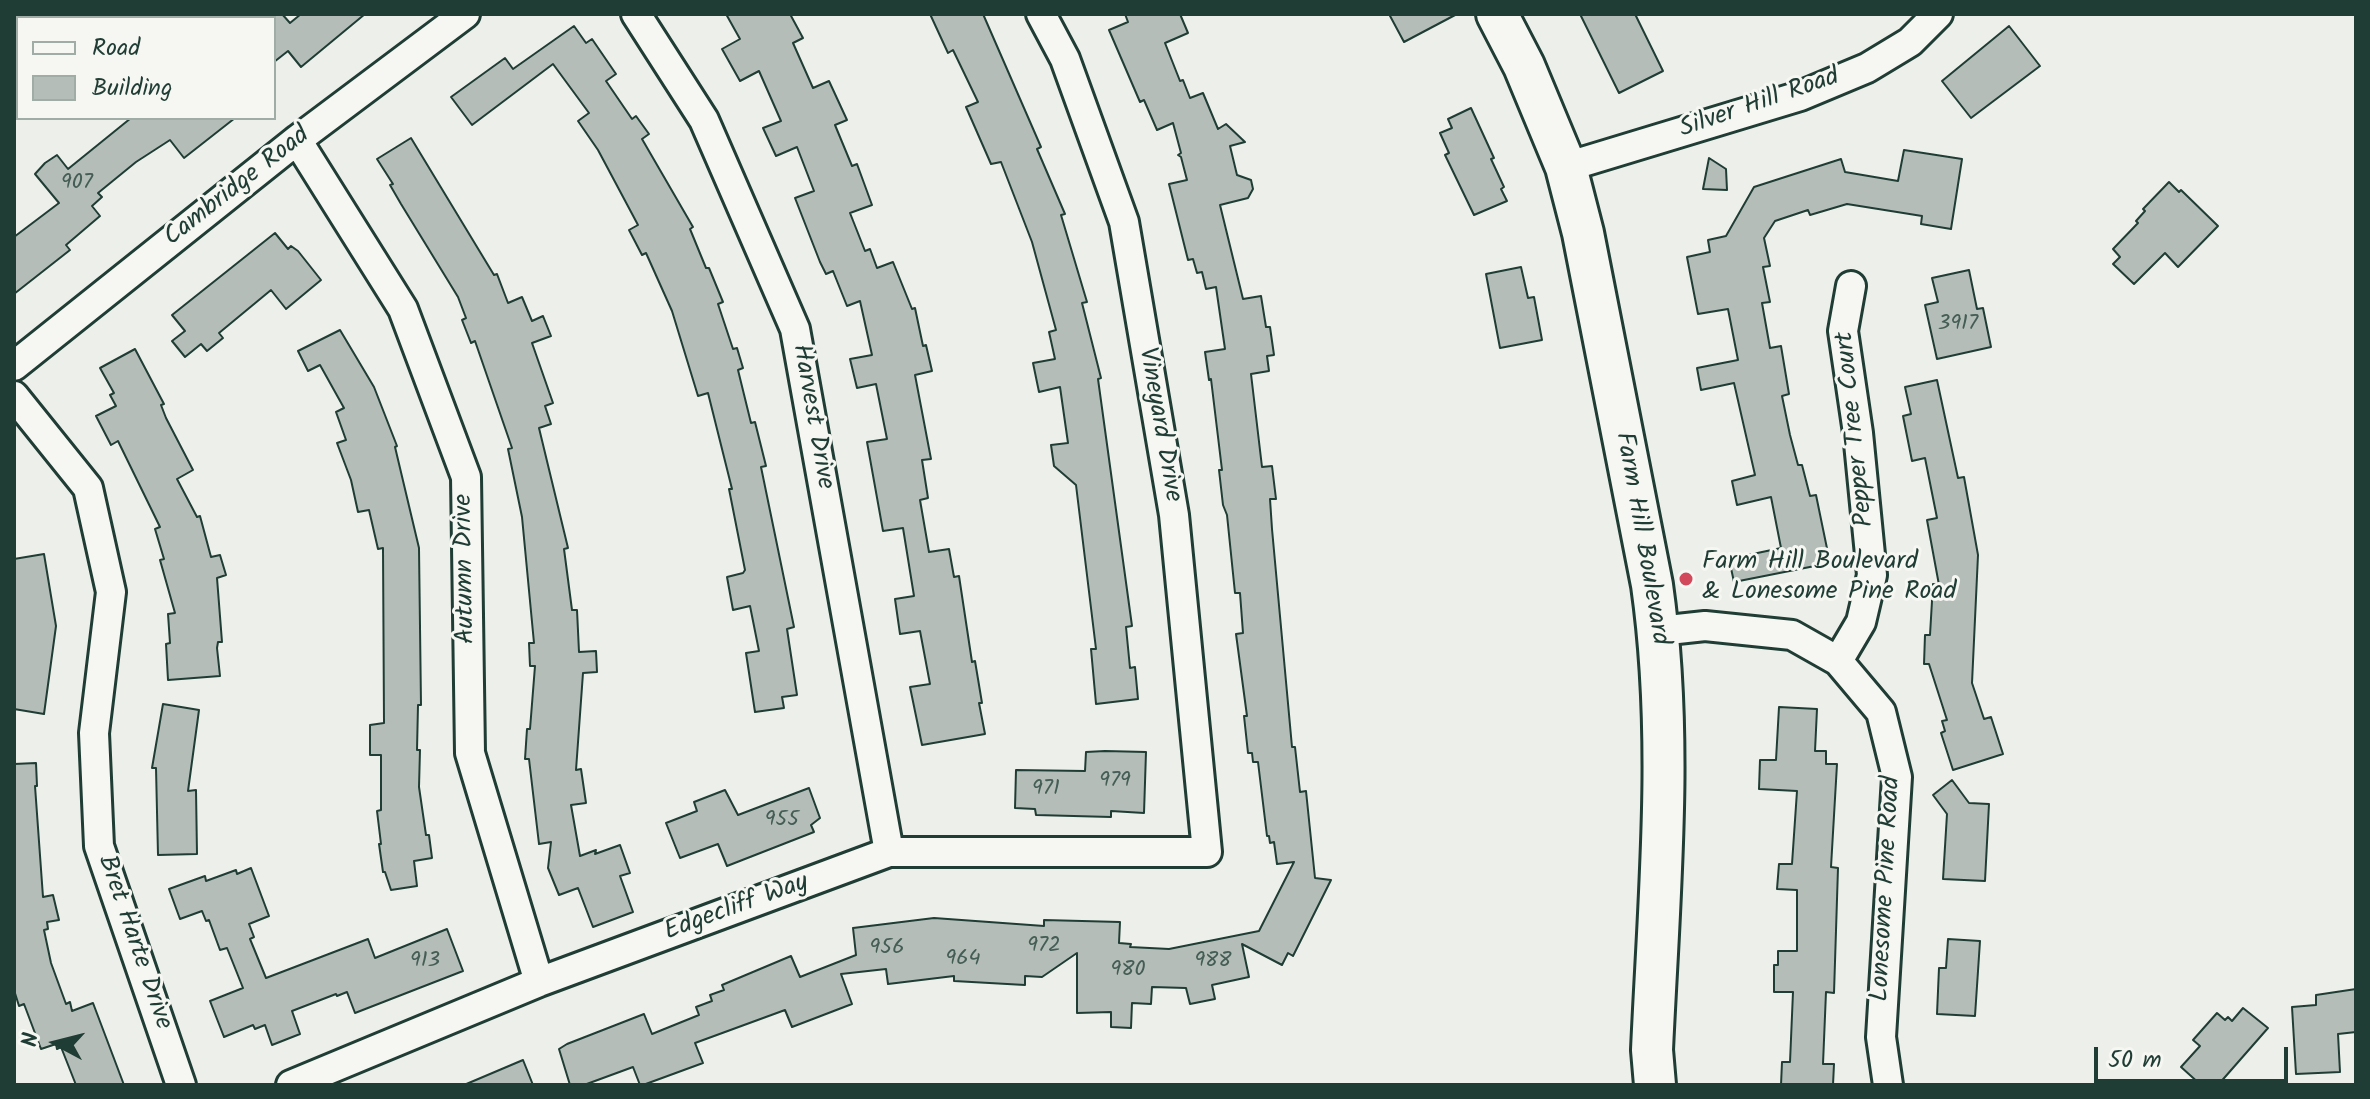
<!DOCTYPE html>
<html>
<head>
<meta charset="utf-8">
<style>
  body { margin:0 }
  #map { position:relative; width:2370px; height:1099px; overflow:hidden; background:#edefea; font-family:Kalam,sans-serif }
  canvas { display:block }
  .frame { position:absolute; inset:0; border:16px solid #1f3d34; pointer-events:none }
  .legend { position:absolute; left:16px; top:16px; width:260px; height:104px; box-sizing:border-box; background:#f6f6f2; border:2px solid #a0aca6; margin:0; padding:10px 14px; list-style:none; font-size:24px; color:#1f3d34 }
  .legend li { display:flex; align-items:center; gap:16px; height:40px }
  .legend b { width:40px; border:2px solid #a0aca6 }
  .north { position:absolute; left:16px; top:1003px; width:80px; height:80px; -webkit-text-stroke:6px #f6f6f2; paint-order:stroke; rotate:277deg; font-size:22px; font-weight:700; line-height:32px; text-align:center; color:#1f3d34 }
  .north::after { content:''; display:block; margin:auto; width:28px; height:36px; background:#1f3d34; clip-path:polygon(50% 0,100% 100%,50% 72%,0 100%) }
  .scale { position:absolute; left:2094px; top:1047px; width:194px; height:36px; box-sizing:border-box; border:4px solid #1f3d34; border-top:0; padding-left:10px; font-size:24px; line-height:28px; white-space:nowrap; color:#1f3d34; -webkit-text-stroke:6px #f6f6f2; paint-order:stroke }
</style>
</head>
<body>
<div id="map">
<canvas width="2370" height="1099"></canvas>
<div class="frame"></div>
<ul class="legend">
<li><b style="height:10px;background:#f6f6f2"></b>Road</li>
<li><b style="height:22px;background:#b4bdb8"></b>Building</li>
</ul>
<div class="north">N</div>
<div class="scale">50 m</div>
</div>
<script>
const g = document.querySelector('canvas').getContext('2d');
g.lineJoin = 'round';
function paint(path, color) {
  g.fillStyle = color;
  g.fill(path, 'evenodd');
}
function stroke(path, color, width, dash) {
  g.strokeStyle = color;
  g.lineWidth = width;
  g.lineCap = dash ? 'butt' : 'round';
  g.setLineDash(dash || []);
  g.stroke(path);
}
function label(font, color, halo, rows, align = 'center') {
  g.font = font + ' Kalam,sans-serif';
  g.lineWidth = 6;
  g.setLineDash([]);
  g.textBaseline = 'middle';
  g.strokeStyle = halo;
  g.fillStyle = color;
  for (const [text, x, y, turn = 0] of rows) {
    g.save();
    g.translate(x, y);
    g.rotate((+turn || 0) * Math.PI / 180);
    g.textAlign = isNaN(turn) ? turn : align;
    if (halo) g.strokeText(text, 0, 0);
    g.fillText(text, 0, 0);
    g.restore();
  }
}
const building = new Path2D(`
  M274 14H282L290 23 301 14H365L301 67 288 51 274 62Z
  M726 14H790L803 38 793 43 813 88 829 81 847 120 835 125 852 166 857 164 872 205 850 213 865 251 870 249 877 268 893 262 912 309 915 308 923 346 926 345 932 371 915 375 931 459 922 460 928 498 920 500 929 552 949 549 954 577 959 576 972 662 975 661 982 703H979L985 734 922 745 910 687 930 684 920 631 900 634 895 599 914 596 903 528 883 531 867 442 887 439 876 384 857 388 850 359 872 355 860 301 847 306 833 271 826 274 820 262 795 198 814 191 797 147 776 156 763 128 781 121 759 71 740 81 722 49 740 39Z
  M930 14H983L1041 147 1037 149 1065 214 1061 215 1087 302 1082 303 1101 378 1098 379 1132 626 1126 627 1130 668 1135 667 1138 699 1096 704 1091 649H1096L1076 485 1054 466 1051 445 1068 443 1060 387 1039 392 1033 363 1055 359 1049 332 1056 330 1032 242 1001 162 991 164 966 107 978 102 953 50 948 53Z
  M1125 14H1180L1188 33 1165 43 1180 81 1183 80 1190 98 1203 93 1218 129 1226 124 1245 142 1230 146 1237 175 1251 180 1253 189 1248 198 1220 205 1243 299 1261 296 1266 327H1270L1274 355 1267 356 1269 371 1251 374 1262 467 1272 466 1276 499H1270L1272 529 1292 747H1295L1300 792 1306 791 1315 878 1331 880 1293 956 1288 953 1282 965 1242 944 1249 977 1212 985 1215 999 1190 1004 1186 988 1152 987 1151 1004 1132 1003 1131 1028 1111 1027V1012L1077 1013V953L1042 977 1025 976V985L954 981V976L888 984 886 969 841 974 852 1004 792 1027 785 1010 695 1043 703 1063 643 1085H640L633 1067 584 1085H570L559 1049 567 1044 644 1014 652 1034 699 1015 696 1007 712 1001 710 995 724 990 722 985 791 956 800 977 856 955 853 928 934 918 1044 926V920L1120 922 1119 943 1131 944 1130 947 1169 949 1259 931 1294 862 1277 864 1274 842 1270 843 1269 836H1267L1258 762H1253L1252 753H1248L1244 716H1247L1236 634 1243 633 1240 593H1235L1227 515 1223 505 1219 470H1222L1211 379 1209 380 1205 352 1225 349 1216 287 1206 289 1202 272 1197 273 1193 259 1188 260 1169 184 1187 180 1181 157 1178 155 1181 153 1173 123 1157 130 1144 100 1140 102 1109 30 1128 22Z
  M1389 14H1457L1404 42Z
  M1580 14H1635L1663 71 1619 93Z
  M574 26 586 43 592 39 616 74 606 81 632 119 636 116 649 134 642 139 693 227 690 229 706 268H709L723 302 718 304 733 349 737 348 743 368 738 370 751 423 755 422 766 466 761 467 794 627 787 629 797 695 782 697 784 708 755 712 746 653 759 651 750 606 733 610 727 577 743 573 745 570 729 489H732L708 393 698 396 672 311 646 253 642 255 629 230 638 225 598 150 578 121 589 113 553 64 472 125 451 97 505 58 513 69Z
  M2009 26 2040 66 1971 118 1942 81Z
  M1471 108 1494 158 1491 159 1504 187 1501 189 1507 201 1474 215 1445 155 1449 153 1440 133 1452 128 1448 119Z
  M131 118H235L184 158 170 140 136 162 98 193 102 197 92 206 100 216 66 245 70 250 14 294V237L59 203 35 174 45 163 57 155 68 169Z
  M411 138 494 275 497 274 508 303 522 297 532 321 543 316 551 336 532 343 553 403 545 406 551 424 539 428 568 548 564 549 572 610H577L579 652 596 651 597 672 583 673 576 770 581 769 586 803 571 805 580 856 596 850 595 854 620 845 630 873 620 876 633 912 593 927 578 888 559 895 548 868 551 842 539 844 529 759H525L527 729H530L535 666H530L529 643H534L522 517 508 449 512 448 475 341 471 343 462 320 466 318 458 297 401 204 390 185 393 184 377 159Z
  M1904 150 1962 159 1951 229 1921 224 1922 216 1847 204 1810 215 1808 210 1775 221 1764 238 1770 266 1763 267 1770 302 1762 303 1770 348 1781 346 1789 394 1782 396 1790 435 1798 465H1802L1810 496 1816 495 1830 563 1734 582 1729 559 1781 548 1771 497 1737 505 1732 481 1755 475 1734 383 1701 390 1697 368 1738 360 1728 309 1698 314 1687 257 1710 252 1708 240 1726 236 1754 187 1841 159 1845 172 1898 181Z
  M1709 158 1726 169 1727 190 1703 189Z
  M2169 182 2179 192 2181 190 2218 226 2178 267 2165 253 2134 284 2113 264 2120 257 2113 249 2138 223 2136 221 2145 211 2143 209Z
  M275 233 288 249 291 246 298 251 321 280 286 309 271 290 219 333 223 338 207 351 201 344 185 357 172 341 185 331 172 315Z
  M1521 267 1528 298 1534 297 1542 340 1500 348 1486 274Z
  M1969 270 1977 309 1983 308 1991 347 1937 359 1925 305 1938 302 1932 278Z
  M340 330 374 387 397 446 395 447 419 548 421 705H418L417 750H420L419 787 426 835H429L432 858 414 861 417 886 391 890 385 872H383L379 844H381L377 811 381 810V755H370V725L384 723 383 548 378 549 369 510 358 512 351 480 337 443 346 440 336 412 344 408 320 365 308 371 298 351Z
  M135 349 164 404 161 405 166 418 193 470 177 479 197 517 200 516 211 557 220 555 226 575 217 578 222 642H218L217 648 220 676 168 680 166 644 170 643 168 614 175 613 160 560 164 559 155 529 160 527 118 441 111 445 96 416 116 406 110 395 114 393 100 368Z
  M1937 380 1958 478 1964 477 1978 555 1972 683 1984 719 1991 717 2003 754 1953 770 1941 733 1945 731 1942 721 1947 720 1929 664H1924L1925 635H1930L1933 584 1939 585 1927 520 1937 518 1925 458 1912 461 1903 416 1911 414 1905 387Z
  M44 554 56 626 44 714 14 709V559Z
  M163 704 199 710 188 791 196 790 197 854 158 855 156 768H152Z
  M1779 707 1817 709 1815 751H1826V764H1837L1831 867 1838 868 1834 993 1826 992 1823 1064H1834L1833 1085H1781L1782 1062H1790L1793 992H1774V965H1778V951H1797V890L1777 889 1779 864H1792L1797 791 1759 789 1760 760H1776Z
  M1105 751 1146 752 1144 813 1111 811V817L1036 815 1035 809 1015 808 1016 770 1085 771 1086 752Z
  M36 763 37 786H35L43 897 53 895 59 920 47 922 48 929 44 930 51 963 66 1004 70 1002 72 1011 93 1003 124 1085H76L61 1047 57 1049 56 1044 41 1049 24 1004 19 1006 14 990V764Z
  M1952 780 1969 803 1989 804 1985 881 1943 879 1947 814 1933 795Z
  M809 788 820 818 811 825 814 832 727 866 718 844 680 858 666 823 697 811 694 802 725 790 738 815Z
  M251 868 269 916 249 924 254 937 250 939 266 978 368 939 375 958 447 929 463 971 355 1013 347 992 337 996 336 994 292 1011 300 1034 272 1045 265 1025 255 1029 253 1025 224 1037 210 1001 243 988 227 948 220 950 209 920 206 921 202 911 180 919 169 889 205 876 206 881 236 870 237 874Z
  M1948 939 1980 941 1975 1016 1937 1014 1939 968H1946Z
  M2356 989V1032L2338 1034 2340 1072 2296 1074 2292 1007 2316 1005V995Z
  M2243 1008 2268 1028 2218 1085H2201L2181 1067 2200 1046 2193 1040 2217 1013 2225 1020 2228 1017 2232 1021Z
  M523 1060 533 1085H464Z`);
const street = new Path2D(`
  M636 14 704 120 795 329 889 852
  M297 140 403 309 466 477 470 753 539 982
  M1566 167 1800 96 1867 68 1910 42 1938 14
  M14 366 297 140 465 14
  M14 396 88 488 111 592 94 733 99 846 181 1085
  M1659 631 1705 626 1792 635 1838 661 1881 712 1897 777 1881 1037 1888 1085
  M1838 661 1861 622 1872 575 1858 433 1843 331 1851 286
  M291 1085 539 982 889 852H1207L1174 515 1124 222 1065 59 1041 14`);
const secondary = new Path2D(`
  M1497 14 1524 66 1566 167 1583 233 1652 585C1674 739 1659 896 1652 1050L1655 1085`);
const markers = [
  [1686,579,8,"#d1495b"]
];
const numberNames = [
  ["907",77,184],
  ["3917",1958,325],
  ["979",1115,782],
  ["971",1046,790],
  ["955",782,821],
  ["972",1044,947],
  ["956",887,949],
  ["964",963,960],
  ["913",425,962],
  ["988",1213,962],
  ["980",1128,971]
];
const streetNames = [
  ["Silver Hill Road",1760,105,-19],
  ["Cambridge Road",238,188,-38],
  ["Harvest Drive",811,417,80],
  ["Vineyard Drive",1158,425,80],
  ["Pepper Tree Court",1857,429,-96],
  ["Farm Hill Boulevard",1640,539,80],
  ["Autumn Drive",467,569,-91],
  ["Lonesome Pine Road",1888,889,-87],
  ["Edgecliff Way",737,909,-20],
  ["Bret Harte Drive",133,943,71]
];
const poiNames = [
  ["Farm Hill Boulevard",1702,564],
  ["& Lonesome Pine Road",1702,594]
];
paint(building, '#b4bdb8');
stroke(building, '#1f3d34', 2);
stroke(street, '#1f3d34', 34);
stroke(secondary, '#1f3d34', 46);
stroke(street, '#f6f6f2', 28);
stroke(secondary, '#f6f6f2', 40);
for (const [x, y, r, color] of markers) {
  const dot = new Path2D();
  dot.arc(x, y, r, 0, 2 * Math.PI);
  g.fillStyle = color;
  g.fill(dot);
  stroke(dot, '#f6f6f2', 3);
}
label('22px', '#445d55', null, numberNames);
label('26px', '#1f3d34', '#f6f6f2', streetNames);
label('26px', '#1f3d34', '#f6f6f2', poiNames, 'left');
</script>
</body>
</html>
